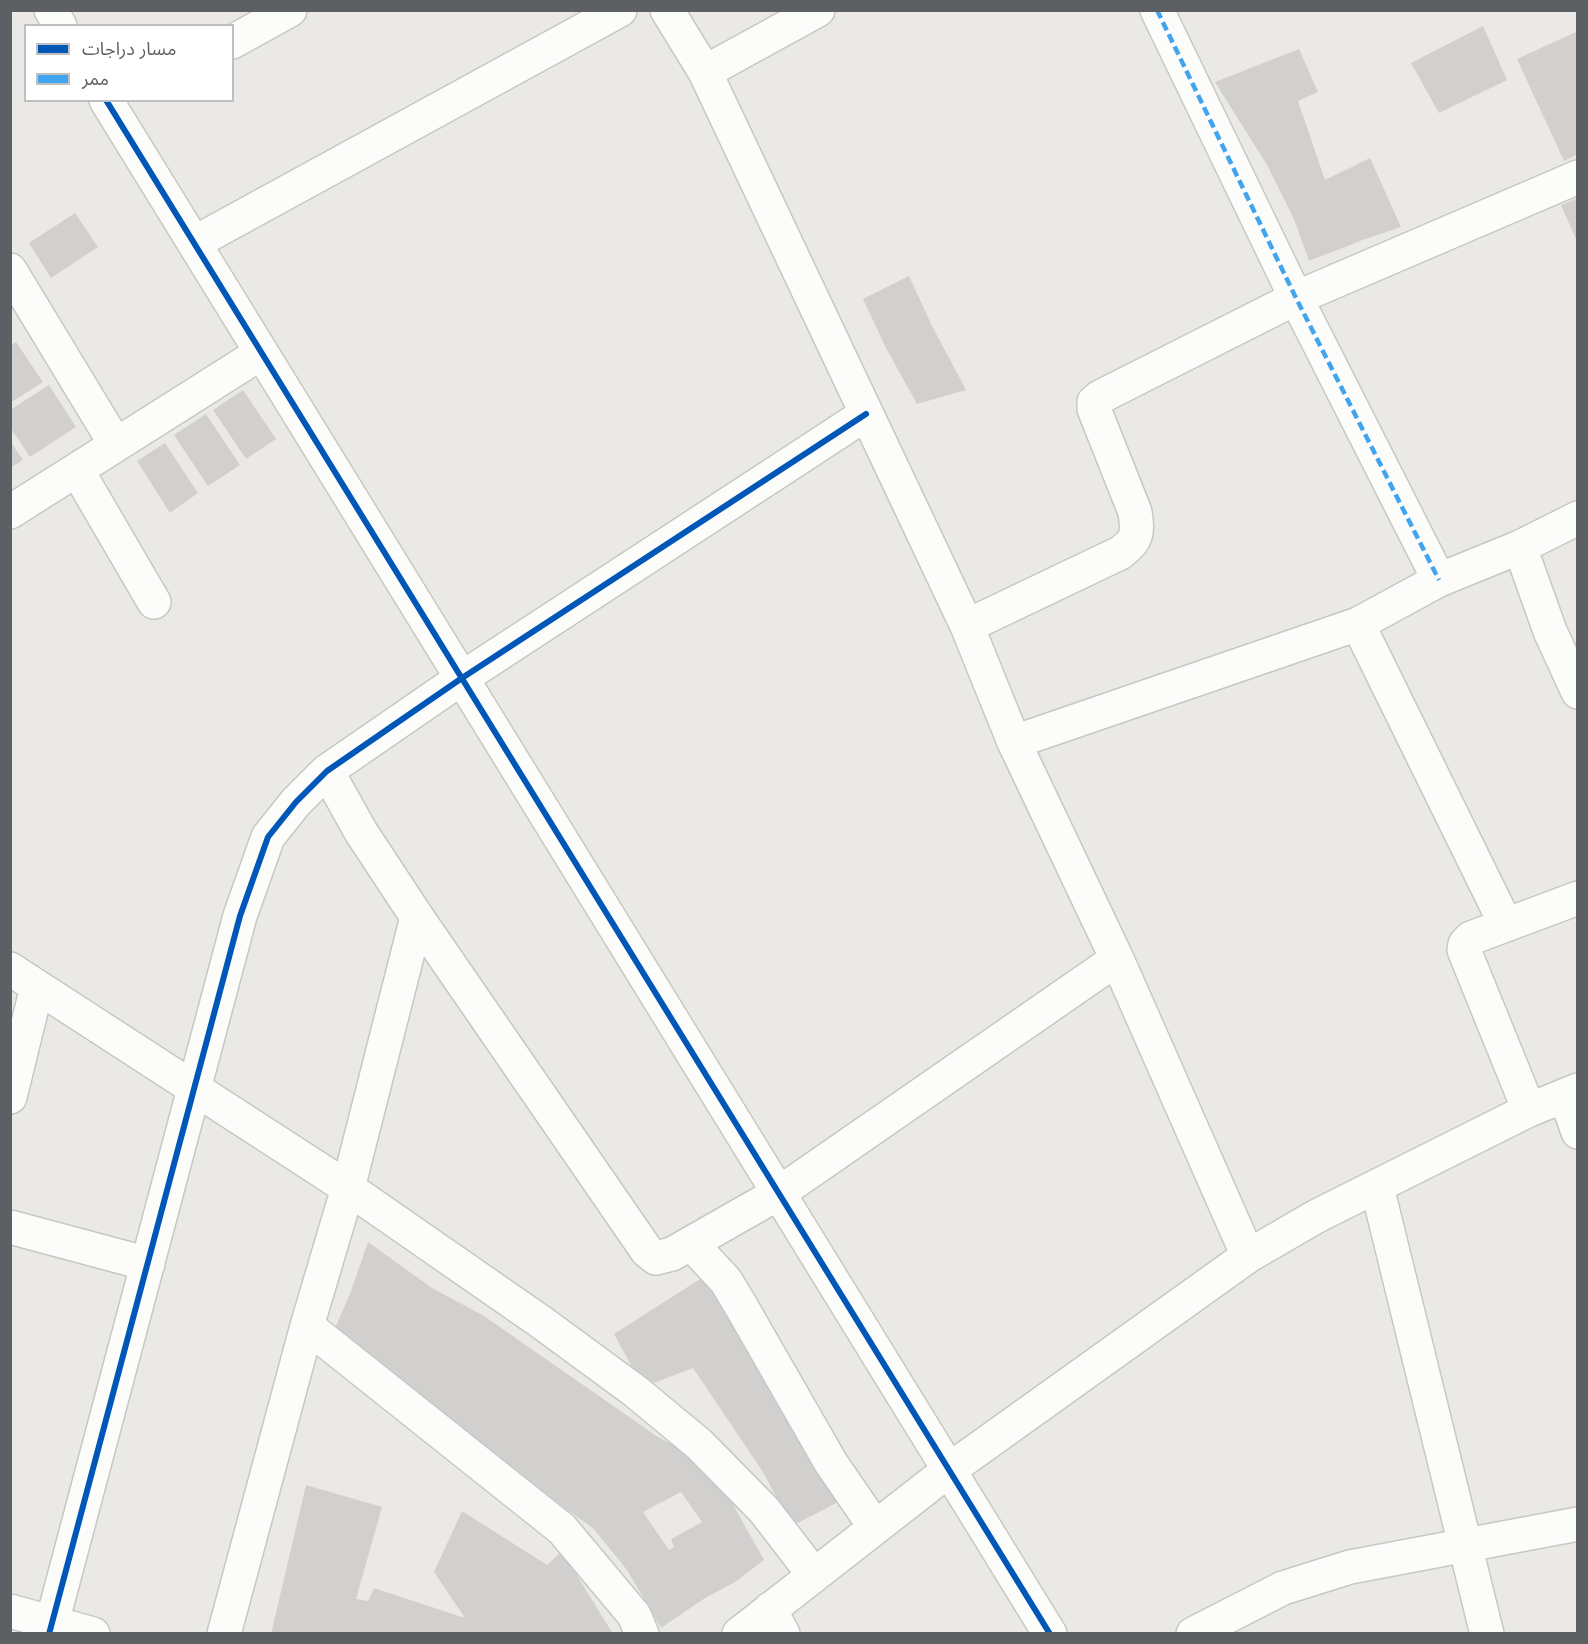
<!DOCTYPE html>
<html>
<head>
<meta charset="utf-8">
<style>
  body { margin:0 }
  #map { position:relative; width:1588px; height:1644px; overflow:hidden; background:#ebe9e6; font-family:Arial,"Noto Sans Arabic",sans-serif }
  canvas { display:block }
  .frame { position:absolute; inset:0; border:12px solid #5c6063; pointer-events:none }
  .legend { position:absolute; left:24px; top:24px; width:210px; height:78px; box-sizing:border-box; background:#fff; border:2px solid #bebfc1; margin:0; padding:8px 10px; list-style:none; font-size:18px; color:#5c6063 }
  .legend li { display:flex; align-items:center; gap:12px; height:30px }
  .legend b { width:30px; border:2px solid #bebfc1 }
</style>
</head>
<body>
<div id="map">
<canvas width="1588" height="1644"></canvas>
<div class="frame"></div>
<ul class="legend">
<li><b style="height:8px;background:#0057b8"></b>مسار دراجات</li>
<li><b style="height:8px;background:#40a5ee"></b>ممر</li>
</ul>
</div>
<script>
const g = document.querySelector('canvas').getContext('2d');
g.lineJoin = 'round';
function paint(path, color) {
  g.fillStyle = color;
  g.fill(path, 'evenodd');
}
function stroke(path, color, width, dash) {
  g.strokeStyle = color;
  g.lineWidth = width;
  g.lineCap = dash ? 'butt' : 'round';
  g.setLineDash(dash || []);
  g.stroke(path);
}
const building = new Path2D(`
  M1483 26 1507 80 1439 113 1411 63Z
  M1578 31V154L1564 161 1517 59Z
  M1299 49 1318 92 1298 101 1325 180 1370 158 1401 227 1360 241 1309 261 1294 219 1267 165 1215 82Z
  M1578 198V244L1561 205Z
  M75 213 98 247 51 278 29 243Z
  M909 276 932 326 966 390 917 404 886 348 863 299Z
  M16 342 43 382 10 403V346Z
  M49 385 76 427 30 457 10 427V410Z
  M243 390 276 439 246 459 213 410Z
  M206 414 240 465 208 486 174 435Z
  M10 441 23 460 10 468Z
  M165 443 198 493 170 513 137 461Z
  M368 1242 432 1288 484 1316 658 1437 703 1461 731 1501 764 1560 735 1582 705 1598 661 1628 627 1570 593 1528 502 1464 332 1335 350 1294ZM681 1492 702 1522 671 1539 674 1547 669 1550 643 1512Z
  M708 1274 844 1499 792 1526 763 1472 693 1368 643 1387 614 1334Z
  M306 1485 382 1507 356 1599 368 1601 374 1588 465 1618 434 1572 462 1511 547 1565 562 1551 613 1634H271Z`);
const minor = new Path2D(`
  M51 10 60 26
  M667 10 705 72 967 626 1014 742 1117 959 1248 1256
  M1157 10 1296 298 1439 580
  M232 42 290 10
  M705 72 818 10
  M106 100 1050 1634
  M194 243 620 10
  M10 270 116 445
  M77 470 154 602
  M10 512 261 353
  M1520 547 1550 631 1578 692
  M1358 624 1506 925
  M967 626 1120 553C1138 540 1138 533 1135 512L1094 409V402L1100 397 1296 298 1578 177
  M1014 742 1358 624 1439 580 1520 547 1578 518
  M327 771 361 832 417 917 647 1251 656 1258 672 1254 779 1193 1117 959
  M10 969 348 1188 541 1322 635 1391 699 1444 764 1510 814 1575
  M1565 1095 1578 1132
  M10 1097 37 987
  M1529 1110 1464 950 1465 944 1471 938 1578 898
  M1377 1187 1487 1634
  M10 1227 148 1264
  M694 1242 701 1254 726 1281 741 1306 831 1463 875 1527
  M307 1326 562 1529 634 1615 642 1634
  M770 1609 783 1634
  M10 1611 93 1634
  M49 1634 240 916 268 837 296 802 327 771 462 678 866 414
  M224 1634 307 1326 348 1188 417 917
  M739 1634 949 1470 1248 1256 1317 1216 1529 1110 1578 1090
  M1193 1634 1283 1588 1350 1567 1578 1524`);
const quiet = new Path2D(`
  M1157 10 1296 298 1439 580`);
const cycleway = new Path2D(`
  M106 100 1050 1634
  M49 1634 240 916 268 837 296 802 327 771 462 678 866 414`);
paint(building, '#d2d0cf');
stroke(minor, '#c7c7c6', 36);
stroke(minor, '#fcfcfb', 33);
stroke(quiet, '#40a5ee', 4.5, [9, 4.5]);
stroke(cycleway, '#0057b8', 6);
</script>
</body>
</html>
